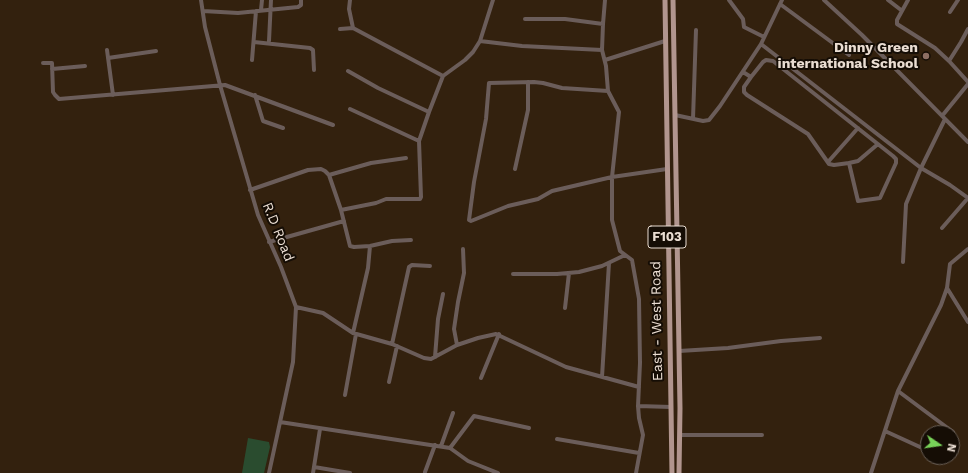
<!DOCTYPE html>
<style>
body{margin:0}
#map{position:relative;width:968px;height:473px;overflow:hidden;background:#33210e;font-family:"Work Sans",sans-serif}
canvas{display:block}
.north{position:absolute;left:920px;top:425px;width:40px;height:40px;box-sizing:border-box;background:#150d05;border:1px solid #6a6057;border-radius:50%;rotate:103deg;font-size:11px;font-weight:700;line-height:16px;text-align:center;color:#eaddd2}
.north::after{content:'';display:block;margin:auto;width:14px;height:18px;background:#78d259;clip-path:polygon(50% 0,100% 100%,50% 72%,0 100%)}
</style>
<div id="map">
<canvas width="968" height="473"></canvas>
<div class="north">N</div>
</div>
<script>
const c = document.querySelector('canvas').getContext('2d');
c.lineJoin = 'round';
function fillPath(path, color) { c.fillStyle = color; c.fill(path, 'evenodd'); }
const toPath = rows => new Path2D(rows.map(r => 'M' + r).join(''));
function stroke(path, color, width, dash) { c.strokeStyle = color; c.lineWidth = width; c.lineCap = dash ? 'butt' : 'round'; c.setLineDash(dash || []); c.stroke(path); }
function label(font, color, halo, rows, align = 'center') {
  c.font = font + ' "Work Sans",sans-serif'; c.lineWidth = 4; c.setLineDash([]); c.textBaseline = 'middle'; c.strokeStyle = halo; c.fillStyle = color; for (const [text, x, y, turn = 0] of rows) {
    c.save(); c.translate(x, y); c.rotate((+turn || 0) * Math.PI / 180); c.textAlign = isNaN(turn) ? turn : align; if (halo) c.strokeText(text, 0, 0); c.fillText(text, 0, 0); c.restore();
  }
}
const green = toPath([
 [248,438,269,442,270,447,264,473,242,473]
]);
const minor = toPath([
 [201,0,205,27,220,85,258,215,281,267,296,307,293,362,269,473],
 [350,0,349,9,353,28],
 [605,0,603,24,602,50,606,66,608,91,619,112,612,177,612,220,620,251,632,260,639,299,640,363,638,406,639,418,643,435,636,473],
 [729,0,743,19,744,27,764,37],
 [824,0,862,35,968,142],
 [888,0,901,10],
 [908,0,897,20,897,24,935,48,949,61,968,82],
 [780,4,849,55],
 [261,10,262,0],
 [203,11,238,13,298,7,301,5,301,0],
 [950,12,958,0],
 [525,19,565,19,603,24],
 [340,29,353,28,443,76],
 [269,41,271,0],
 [480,41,522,46,602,50],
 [254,42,310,48,313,50,314,70],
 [761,44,921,168,950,185,968,198],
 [107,50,113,95],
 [108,58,156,51],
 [252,60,256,11],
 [605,60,665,41],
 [949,61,961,42,968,29],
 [43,63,52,63,53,92,55,95,59,99,225,85,333,125],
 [52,69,85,66],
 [348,71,378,88,429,112],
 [743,72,751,77,744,87,744,92,747,95,808,134,829,164,834,165,849,163,858,201,880,198,896,163,896,159,893,156,773,61,766,60,763,62,751,77],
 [608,91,562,88,543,83,534,82,489,83,486,119,474,182,469,220,471,221,508,206,538,199,552,191,612,177,667,169],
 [255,95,263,121,283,128],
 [350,109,419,141],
 [675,115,703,121,709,120,720,106,761,44,782,0],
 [942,116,968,84],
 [693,119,696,30],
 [828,162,858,128],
 [849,163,858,161,878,144],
 [515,169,528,110,528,82],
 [329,175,371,163,406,158],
 [250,190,308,170,321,169,325,171,329,175,341,210,350,246,354,247,370,246,392,241,411,240],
 [341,210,376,203,386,199,420,199,421,197,419,141,429,112,443,76,465,60,473,52,480,41,493,0],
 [942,228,968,198],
 [269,242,344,221],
 [903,262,906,204,921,168,945,119],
 [513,274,557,274,579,272,602,266,625,255],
 [947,288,968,322],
 [296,307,323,313,353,333,392,344,424,358,431,359,457,345,478,338,496,334,566,367,639,387],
 [565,308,569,273],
 [353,333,368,268,370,246],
 [392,344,409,267,412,265,430,266],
 [457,345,454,329,458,302,464,273,463,249],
 [679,351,728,348,781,341,820,338],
 [435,357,438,319,443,294],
 [602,377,609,263],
 [481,378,499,334],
 [389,382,397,346],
 [898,391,953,432],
 [345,395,356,334],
 [638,406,671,407],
 [280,422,450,448,468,461,498,473],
 [885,431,920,447],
 [680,435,762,435],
 [557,439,639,453],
 [441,446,453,413],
 [450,448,474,416,529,428],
 [314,467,350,473],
 [425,472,435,445],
 [313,473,320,429],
 [871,473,898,391,941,305,947,288,950,264,968,249]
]);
const major = toPath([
 [665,0,672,473],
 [673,0,680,408,679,473]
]);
const markers = [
 [926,56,4,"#8d6e63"]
];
const shields = [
 [667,237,38]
];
const shieldNames = [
 ["F103",667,237]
];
const poiNames = [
 ["Dinny Green",918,48],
 ["international School",918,64]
];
const streetNames = [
 ["R.D Road",278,232,68],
 ["East - West Road",657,321,-91]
];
fillPath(green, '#2a4c2f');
stroke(minor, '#6b5d5a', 4);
stroke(major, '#b1958e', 5);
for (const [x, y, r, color] of markers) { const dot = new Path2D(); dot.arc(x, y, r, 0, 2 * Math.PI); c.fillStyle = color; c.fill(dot); stroke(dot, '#150d05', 1.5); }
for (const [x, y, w] of shields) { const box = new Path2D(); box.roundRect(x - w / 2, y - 11, w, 22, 3); c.fillStyle = '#150d05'; c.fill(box); stroke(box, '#eaddd2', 1); }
label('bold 13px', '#eaddd2', null, shieldNames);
label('bold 14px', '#eaddd2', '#150d05', poiNames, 'right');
label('14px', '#eaddd2', '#150d05', streetNames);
</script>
